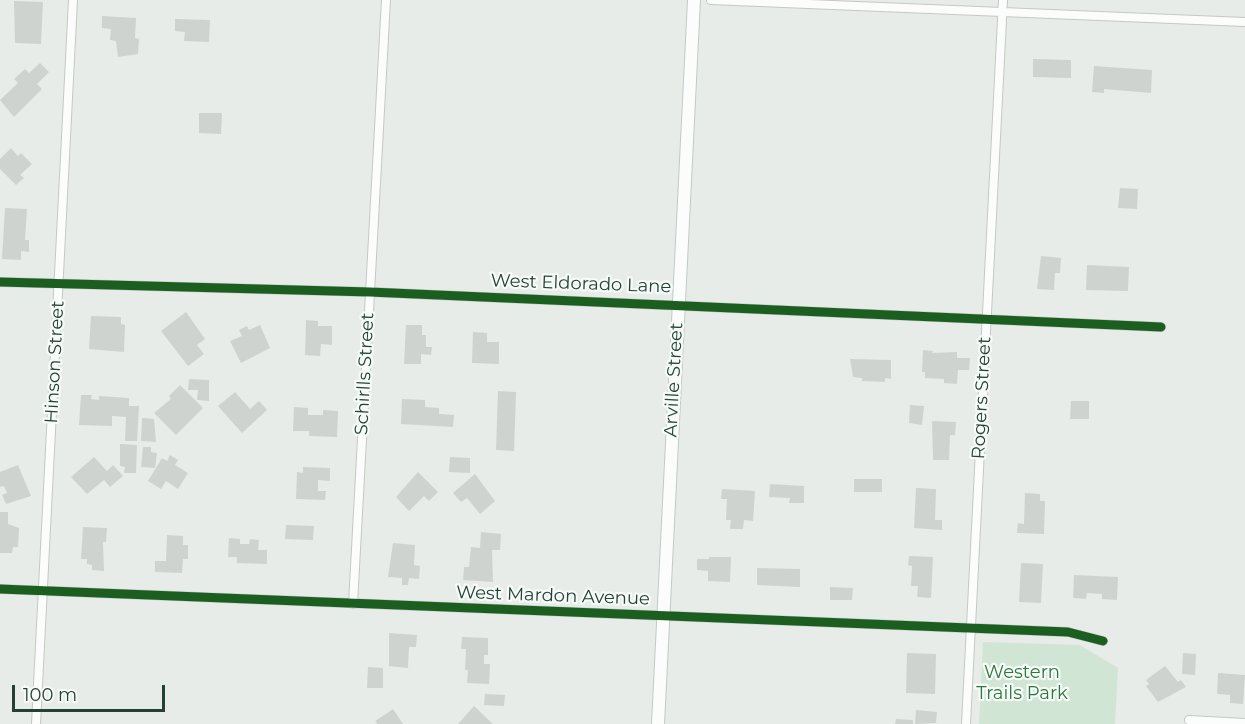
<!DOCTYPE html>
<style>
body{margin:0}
#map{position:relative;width:1245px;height:724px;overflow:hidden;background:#e7ece9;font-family:Montserrat,sans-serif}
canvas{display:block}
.scale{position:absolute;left:12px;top:685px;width:153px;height:27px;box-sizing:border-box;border:3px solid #244134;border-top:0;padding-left:8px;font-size:18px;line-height:21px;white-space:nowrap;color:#244134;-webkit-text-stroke:4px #f6faf8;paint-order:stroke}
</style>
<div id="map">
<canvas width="1245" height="724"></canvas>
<div class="scale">100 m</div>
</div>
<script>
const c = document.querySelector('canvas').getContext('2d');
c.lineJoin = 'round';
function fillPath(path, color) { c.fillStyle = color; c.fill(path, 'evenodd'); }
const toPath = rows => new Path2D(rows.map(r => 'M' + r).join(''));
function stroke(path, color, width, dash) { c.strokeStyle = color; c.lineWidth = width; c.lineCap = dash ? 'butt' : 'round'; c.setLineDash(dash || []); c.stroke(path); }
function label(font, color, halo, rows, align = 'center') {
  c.font = font + ' Montserrat,sans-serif'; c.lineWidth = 4.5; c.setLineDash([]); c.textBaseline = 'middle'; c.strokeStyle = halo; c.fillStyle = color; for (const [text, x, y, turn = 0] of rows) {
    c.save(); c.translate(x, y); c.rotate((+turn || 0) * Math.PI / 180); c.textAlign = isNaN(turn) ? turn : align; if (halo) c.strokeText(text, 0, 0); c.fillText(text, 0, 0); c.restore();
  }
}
const green = toPath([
 [983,642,1080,645,1118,668,1115,724,979,724]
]);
const building = toPath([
 [14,1,43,2,41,44,15,43],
 [102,16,136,18,135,38,139,39,138,54,118,57,116,41,110,40,111,29,102,28],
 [175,19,210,20,209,42,184,41,185,32,175,31],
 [1033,59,1071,60,1071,78,1033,77],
 [40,63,49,72,37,84,42,89,14,117,0,100,18,83,14,79,25,69,29,73],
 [1094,66,1152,70,1151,93,1104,89,1104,93,1092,92],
 [199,113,222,113,221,134,199,133],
 [11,148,18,156,21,153,32,164,20,175,24,178,16,185,0,169,0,159],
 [1120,188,1138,189,1137,209,1118,208],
 [5,208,27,209,25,240,29,240,29,252,21,251,21,260,2,259],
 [1041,256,1061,258,1060,273,1055,273,1054,290,1037,289],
 [1087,265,1129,267,1128,291,1086,290],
 [186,312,205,339,197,345,204,354,188,366,161,331],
 [91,316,121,317,121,324,125,325,124,352,89,349],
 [306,320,318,321,318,326,332,326,332,345,321,344,320,356,305,355],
 [260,325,270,348,241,363,230,341,242,336,239,330,247,326,249,330],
 [406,325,422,325,422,335,426,335,426,347,432,347,431,355,421,354,421,364,404,364],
 [473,332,487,333,487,342,499,342,499,364,472,363],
 [923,350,933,351,932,353,957,352,957,358,970,358,969,370,958,370,957,384,944,383,944,379,925,378,925,372,922,372],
 [850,359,891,360,891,379,885,378,885,382,862,381,862,378,853,377],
 [189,379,209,380,209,401,197,400,198,390,188,390],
 [180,385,203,408,176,435,154,413,171,399,169,396],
 [498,391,516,392,514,451,496,450],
 [235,392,250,409,259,401,267,410,242,433,218,406],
 [81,395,92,395,91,399,99,400,99,396,129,398,129,406,139,406,137,441,125,441,126,417,112,416,112,426,79,425],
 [402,399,425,400,425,407,439,408,439,414,454,415,453,427,401,424],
 [1071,401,1089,401,1089,419,1070,419],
 [910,405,924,406,922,425,909,423],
 [294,407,308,408,308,415,323,415,323,410,338,411,337,437,309,436,309,431,293,431],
 [142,418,154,419,156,442,141,441],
 [932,421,956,422,955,435,950,435,949,460,933,460],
 [120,444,137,445,136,473,124,473,125,467,120,466],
 [143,447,151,447,151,452,157,453,155,468,141,467],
 [170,455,178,460,175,465,188,473,178,489,166,481,161,489,148,481,162,458,167,461],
 [94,457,107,471,113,465,123,476,110,487,104,480,87,494,71,477],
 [450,457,470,458,470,473,449,472],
 [18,465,31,496,6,504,2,495,7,493,4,486,0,487,0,472],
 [303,467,330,468,330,481,318,480,318,491,326,491,325,500,296,499,297,472,303,473],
 [418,472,438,492,429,501,424,496,409,511,396,497],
 [475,474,495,501,480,514,467,498,461,502,453,493],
 [854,479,882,479,882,492,854,492],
 [770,484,804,486,804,503,789,503,790,498,769,497],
 [916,488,936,489,935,520,942,520,942,530,914,528],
 [722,489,755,491,753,521,744,520,743,529,730,529,731,520,726,520,727,499,721,499],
 [1025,493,1040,494,1040,501,1045,501,1044,534,1017,533,1018,523,1024,524],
 [0,512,8,512,8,524,19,528,18,547,13,547,12,553,0,553],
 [286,525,314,526,313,540,285,539],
 [83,527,107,528,106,542,103,542,104,571,92,570,92,565,87,564,87,559,81,559],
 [481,532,501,534,500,550,492,550,493,582,463,580,464,567,469,567,471,547,480,548],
 [167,535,183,536,183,545,188,545,188,559,183,559,182,573,155,572,155,561,166,561],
 [229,538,240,539,240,544,249,544,250,539,259,540,258,550,267,550,267,564,237,563,237,557,228,557],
 [393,543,415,545,414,565,420,566,419,579,409,578,408,585,402,585,402,578,388,577],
 [909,556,933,557,931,598,917,597,918,586,911,586,912,566,908,565],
 [709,557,731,557,730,582,708,581,708,571,697,570,697,559,709,559],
 [1021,563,1043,564,1041,603,1019,602],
 [757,568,800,569,800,587,757,585],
 [1074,575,1118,577,1117,600,1102,599,1102,594,1087,593,1086,599,1073,598],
 [830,587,853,588,852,600,830,600],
 [389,633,417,635,416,647,409,647,408,668,389,666],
 [462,637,488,638,488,655,484,655,484,664,490,664,489,684,467,683,468,670,465,670,466,649,461,649],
 [907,653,936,654,935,694,906,693],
 [1183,653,1196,654,1195,675,1182,674],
 [1165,666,1178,682,1181,680,1186,687,1158,702,1146,686,1149,684,1146,680],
 [368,667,383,668,383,688,367,688],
 [1218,673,1245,675,1243,704,1230,703,1230,695,1217,694],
 [485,694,505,695,504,706,484,705],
 [474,706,493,724,458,724],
 [393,709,403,724,377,724,375,721],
 [916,710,937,712,936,723,915,724],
 [896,719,913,720,913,724,895,724]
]);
const street = toPath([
 [711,0,1245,22],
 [0,282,370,292,1161,327],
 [0,589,1068,632,1103,641],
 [353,604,386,0],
 [1189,720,1245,723],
 [36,724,73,0],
 [966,724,1003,0]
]);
const secondary = toPath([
 [658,724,694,0]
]);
const cycleway = toPath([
 [0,282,370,292,1161,327],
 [0,589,1068,632,1103,641]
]);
const streetNames = [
 ["West Eldorado Lane",581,284,2],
 ["Hinson Street",55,362,-87],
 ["Schirlls Street",365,374,-87],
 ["Arville Street",674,380,-87],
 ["Rogers Street",982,398,-87],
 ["West Mardon Avenue",553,596,2]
];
const parkNames = [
 ["Western",1022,673],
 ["Trails Park",1022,694]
];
fillPath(green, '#d0e5d4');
fillPath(building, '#ced3d0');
stroke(street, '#c4c9c6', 10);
stroke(secondary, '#c2cac6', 14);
stroke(street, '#fbfcfc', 8);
stroke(secondary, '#fbfcfc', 12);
stroke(cycleway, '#1b5e20', 9);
label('18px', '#244134', '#f6faf8', streetNames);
label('18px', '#2d783e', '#f6faf8', parkNames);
</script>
